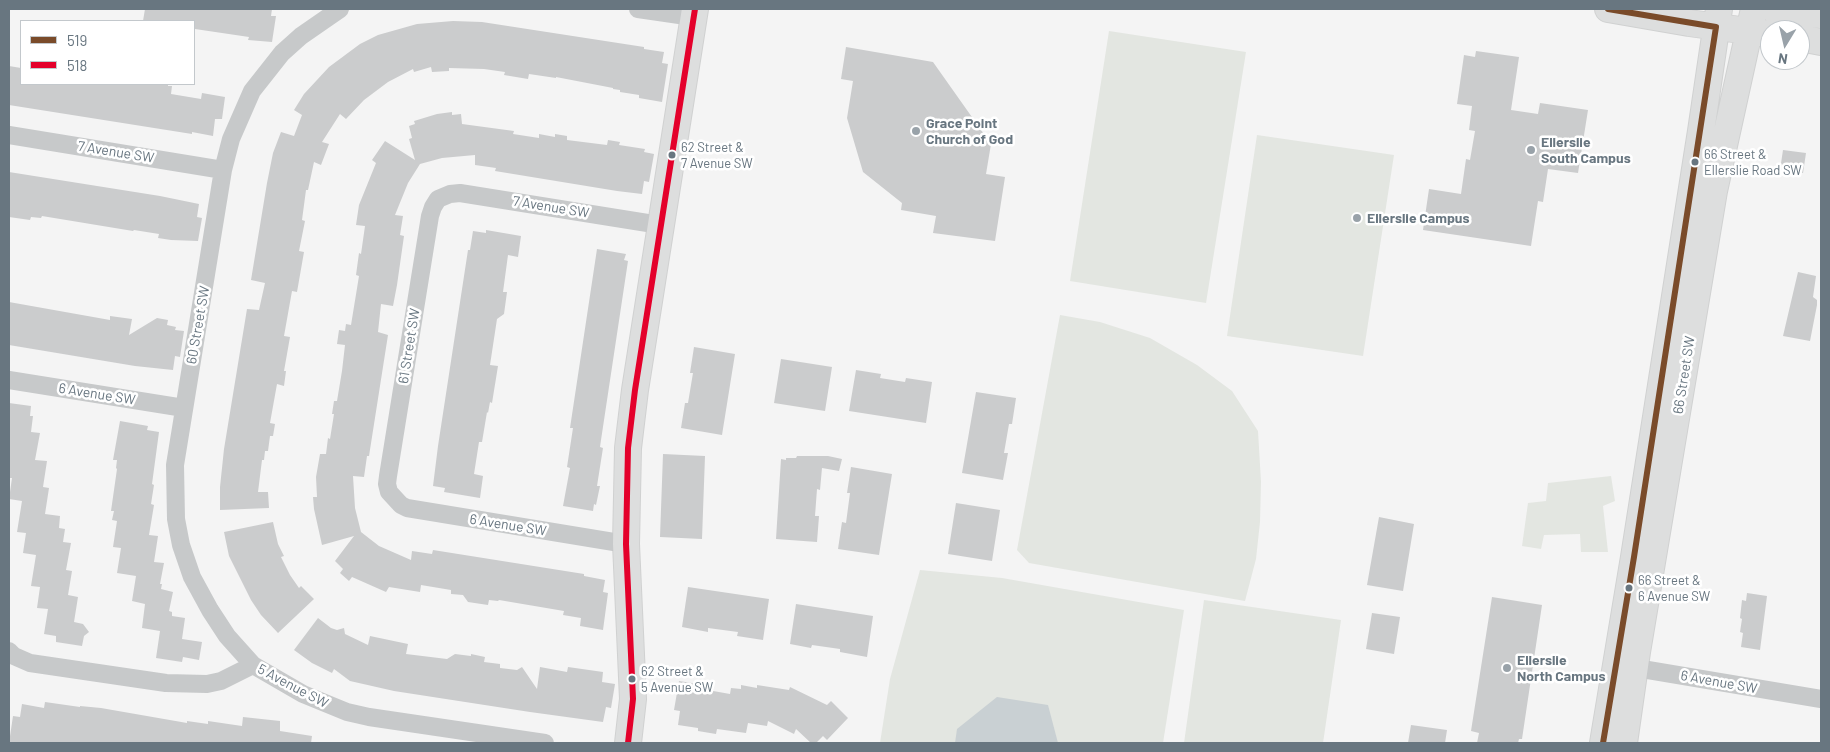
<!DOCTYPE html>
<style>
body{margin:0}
#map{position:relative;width:1830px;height:752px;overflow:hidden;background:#f4f4f4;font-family:Barlow,sans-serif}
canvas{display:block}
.frame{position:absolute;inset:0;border:10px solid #687680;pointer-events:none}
.legend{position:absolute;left:20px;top:20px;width:175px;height:65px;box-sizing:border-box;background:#fff;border:1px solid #c3c8cc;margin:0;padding:6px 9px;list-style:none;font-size:15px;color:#687680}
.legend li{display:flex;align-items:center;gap:10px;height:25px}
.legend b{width:25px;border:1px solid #c3c8cc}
.north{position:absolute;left:1760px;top:20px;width:50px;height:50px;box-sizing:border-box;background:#fff;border:1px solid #c3c8cc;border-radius:50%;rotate:189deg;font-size:14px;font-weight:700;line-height:20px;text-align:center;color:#687680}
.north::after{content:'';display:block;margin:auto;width:18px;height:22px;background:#99a2a9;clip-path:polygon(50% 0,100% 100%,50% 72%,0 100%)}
</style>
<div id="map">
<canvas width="1830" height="752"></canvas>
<div class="frame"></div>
<ul class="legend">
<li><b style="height:6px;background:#7a4b2a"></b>519</li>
<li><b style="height:6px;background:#e4002b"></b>518</li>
</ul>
<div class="north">N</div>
</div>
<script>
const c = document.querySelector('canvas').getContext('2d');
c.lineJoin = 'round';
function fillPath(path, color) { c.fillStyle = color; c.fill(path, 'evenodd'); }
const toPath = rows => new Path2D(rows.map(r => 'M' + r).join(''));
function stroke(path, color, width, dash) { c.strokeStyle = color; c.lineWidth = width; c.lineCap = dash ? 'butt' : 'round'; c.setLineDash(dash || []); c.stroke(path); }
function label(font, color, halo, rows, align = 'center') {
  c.font = font + ' Barlow,sans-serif'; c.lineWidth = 5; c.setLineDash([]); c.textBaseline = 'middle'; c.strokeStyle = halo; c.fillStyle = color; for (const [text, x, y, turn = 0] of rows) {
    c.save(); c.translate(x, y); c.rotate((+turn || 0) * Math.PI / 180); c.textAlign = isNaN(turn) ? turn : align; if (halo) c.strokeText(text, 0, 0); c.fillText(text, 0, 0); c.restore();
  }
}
const green = toPath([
 [1109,31,1246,52,1206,303,1070,281],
 [1257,135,1394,155,1363,356,1227,336],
 [1060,315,1100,322,1150,338,1197,365,1232,391,1258,431,1261,482,1260,522,1256,559,1245,601,1029,563,1017,550],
 [1611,476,1615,501,1603,506,1608,552,1581,552,1580,534,1544,535,1541,549,1522,546,1528,503,1546,501,1548,483],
 [920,570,1002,578,1184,610,1163,743,880,743,890,679],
 [1204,600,1341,620,1323,743,1184,743]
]);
const water = toPath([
 [997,697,1048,705,1058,743,955,743,957,729]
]);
const building = toPath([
 [145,9,272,9,271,16,276,16,272,42,248,40,249,37,195,29,195,21,143,21],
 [453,21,482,22,644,47,644,49,664,52,662,63,668,64,662,102,639,98,639,95,620,92,620,90,613,89,613,88,556,77,556,78,529,74,528,79,504,75,505,72,484,69,449,68,449,71,432,72,431,67,414,72,413,69,388,82,364,100,346,119,340,114,322,142,329,144,321,165,314,162,308,190,306,190,302,220,305,221,299,251,304,252,297,292,292,291,284,336,290,337,284,371,286,371,284,386,277,384,270,423,275,424,273,436,270,436,268,451,265,451,264,460,262,460,258,492,268,492,269,508,220,510,220,487,224,449,247,309,259,310,265,283,251,280,267,183,273,153,281,132,294,136,302,115,294,110,304,94,329,67,360,44,378,35,417,24],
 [846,47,933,62,991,144,986,174,1005,177,995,241,933,233,936,216,901,210,902,203,863,172,847,118,853,81,841,79],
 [1476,51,1519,57,1511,110,1538,114,1540,103,1588,110,1578,173,1548,169,1543,202,1538,201,1531,246,1423,230,1429,189,1461,194,1466,159,1470,160,1475,131,1469,130,1472,106,1457,104,1464,55,1475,57],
 [9,66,21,68,21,84,168,84,168,86,172,86,171,94,201,99,202,93,225,97,222,119,215,119,213,136,192,132,192,134,9,105],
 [452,112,452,115,461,114,462,124,514,131,513,134,539,138,539,134,555,137,555,134,567,136,567,140,607,145,608,140,620,142,619,145,645,149,644,152,654,154,649,182,644,181,642,194,617,191,495,171,496,168,475,165,475,155,442,158,420,164,408,183,395,215,403,216,400,235,404,236,397,285,393,306,381,304,378,332,388,335,369,456,367,456,364,477,353,476,355,508,361,532,379,546,411,560,412,551,432,554,433,550,584,574,584,576,605,580,603,592,608,593,603,630,580,626,581,618,563,615,564,611,499,600,498,601,489,600,488,605,468,602,463,595,451,594,451,590,421,585,420,592,389,587,386,592,352,577,349,581,340,573,343,569,335,561,354,536,322,545,314,509,313,497,317,497,316,477,320,454,326,454,328,438,330,439,334,414,332,414,334,401,337,401,342,371,345,345,337,344,339,330,345,331,346,324,351,325,359,276,356,275,359,253,361,254,365,226,356,225,359,205,376,163,372,160,385,141,415,160,409,139,412,138,409,126,415,124,414,121,437,114],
 [1783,150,1806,153,1803,173,1780,170],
 [9,172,160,196,199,204,197,217,202,218,198,241,171,240,158,238,159,234,134,230,133,231,42,216,41,218,31,217,30,220,9,217],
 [486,230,521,236,518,257,508,255,503,292,507,292,504,314,497,319,490,365,498,366,492,403,490,402,488,413,487,412,482,442,479,442,474,474,483,476,480,498,444,492,445,488,433,486,438,446,468,250,470,250,473,231,486,233],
 [597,249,626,254,624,260,628,261,601,440,600,447,603,448,597,486,600,486,596,505,594,504,593,511,563,506,570,468,567,467,573,428,570,428],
 [1798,272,1816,276,1813,297,1817,300,1817,305,1810,341,1783,336],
 [9,302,110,320,110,316,132,319,129,335,157,318,168,320,167,325,176,327,175,330,184,331,180,357,175,356,173,370,135,366,9,345],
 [694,347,735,354,722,435,681,428,685,403,688,403,693,373,690,373],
 [781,359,832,367,825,411,774,403],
 [856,370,881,374,880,378,905,382,906,378,932,382,926,423,849,411],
 [976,392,1016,398,1012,424,1009,424,1004,453,1008,453,1003,480,962,473],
 [9,403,31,406,30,416,33,416,31,432,40,433,35,460,47,461,43,487,49,488,45,514,60,516,59,528,65,529,63,542,71,543,66,570,72,571,68,595,78,597,74,622,83,624,89,632,84,636,82,646,56,642,56,636,44,634,48,609,37,608,40,587,31,586,36,555,23,553,26,533,17,532,22,501,9,499,12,478,9,478],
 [120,421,148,426,147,430,159,432,152,484,154,485,151,504,154,505,149,535,158,536,154,562,164,563,160,584,162,584,161,589,173,592,169,611,172,612,172,616,185,618,182,639,202,642,199,660,183,657,182,662,156,658,160,631,142,628,145,604,132,601,136,576,117,573,121,548,113,547,117,521,112,520,114,511,111,511,117,469,116,468,117,460,113,460],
 [663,454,705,456,702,539,660,537],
 [797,456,828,456,842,459,839,471,822,468,820,490,817,489,815,516,819,516,817,542,776,539,781,459,786,460,786,458,796,458],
 [851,467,892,474,879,555,838,549,842,522,846,523,850,493,847,493],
 [956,503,1000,510,992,561,948,554],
 [1379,517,1414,524,1403,591,1367,585],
 [273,522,278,544,284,556,281,557,290,575,299,588,301,586,314,599,278,633,261,615,251,600,229,556,224,532],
 [688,587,769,599,763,640,737,636,738,632,708,628,708,632,682,627],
 [1747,593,1767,596,1760,650,1741,647,1743,633,1740,632,1742,619,1740,618,1742,600,1746,601],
 [1492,597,1542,605,1522,739,1519,739,1518,743,1477,743,1479,733,1471,731],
 [796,604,873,616,867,657,840,652,840,649,812,645,811,648,790,644],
 [1372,613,1400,617,1394,654,1366,649],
 [318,618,331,628,337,630,344,628,345,634,368,645,370,636,408,644,406,654,447,659,455,654,471,656,471,654,485,657,484,662,500,664,500,668,517,670,522,667,537,689,540,667,567,672,568,667,603,672,602,682,615,684,611,708,606,707,603,722,530,712,394,691,350,681,334,669,332,673,312,663,294,650],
 [679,681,698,684,698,688,702,689,730,694,731,688,741,689,741,685,757,688,757,685,789,690,790,687,827,705,831,701,848,718,827,740,823,736,816,743,811,743,796,729,794,734,768,721,767,726,748,723,746,733,717,729,716,734,698,731,698,728,678,725,680,711,674,710],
 [45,702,80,707,80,706,101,708,187,723,187,721,208,724,208,721,242,726,243,717,280,721,280,731,312,736,311,743,9,743,13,716,20,717,22,704,44,708],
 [1411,725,1447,730,1445,743,1408,743]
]);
const street = toPath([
 [638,9,693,17],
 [9,135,223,170],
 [9,380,184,408],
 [626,544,407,508,401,505,389,492,387,484,388,476,430,216,433,207,438,199,450,194,460,193,660,225],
 [9,651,14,656,30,663,166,683,207,684,221,681,253,665,303,694,347,712,369,717,545,743],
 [253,665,227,636,210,610,192,577,181,545,176,519,175,465,223,170,231,139,252,91,282,53,301,36,340,9],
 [1624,666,1821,699]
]);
const secondary = toPath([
 [1608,9,1689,23,1770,34],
 [1773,9,1821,15],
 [1800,38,1821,42],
 [628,743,633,699,626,544,628,448,635,390,695,9],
 [1603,743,1634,557,1701,131,1719,9],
 [1624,743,1637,652,1714,191,1754,9]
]);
const bus1 = toPath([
 [1603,743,1634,557,1716,27,1608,9]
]);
const bus2 = toPath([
 [628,743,633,699,626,544,628,448,635,390,695,9]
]);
const markers = [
 [916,131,5,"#99a2a9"],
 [1531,150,5,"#99a2a9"],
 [672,155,4.5,"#687680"],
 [1695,162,4.5,"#687680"],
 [1357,218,5,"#99a2a9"],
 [1629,588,4.5,"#687680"],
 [1507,668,5,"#99a2a9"],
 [632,679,4.5,"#687680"]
];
const busNames = [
 ["62 Street &",681,148],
 ["7 Avenue SW",681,164],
 ["66 Street &",1704,155],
 ["Ellerslie Road SW",1704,171],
 ["66 Street &",1638,581],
 ["6 Avenue SW",1638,597],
 ["62 Street &",641,672],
 ["5 Avenue SW",641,688]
];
const poiNames = [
 ["Grace Point",926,123],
 ["Church of God",926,139],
 ["Ellerslie",1541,142],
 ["South Campus",1541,158],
 ["Ellerslie Campus",1367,218],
 ["Ellerslie",1517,660],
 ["North Campus",1517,676]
];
const streetNames = [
 ["7 Avenue SW",116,152,9],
 ["7 Avenue SW",551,207,9],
 ["60 Street SW",198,325,-80],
 ["61 Street SW",409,346,-81],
 ["66 Street SW",1684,375,-81],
 ["6 Avenue SW",97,394,9],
 ["6 Avenue SW",508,525,9],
 ["6 Avenue SW",1719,682,10],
 ["5 Avenue SW",293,686,28]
];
fillPath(green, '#e3e6e1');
fillPath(water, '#c9d0d3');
fillPath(building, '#cbcccd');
stroke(secondary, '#d0d1d1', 28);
stroke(street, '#c7c9ca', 18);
stroke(secondary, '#dddede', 26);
stroke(bus1, '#7a4b2a', 6);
stroke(bus2, '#e4002b', 6);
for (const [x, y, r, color] of markers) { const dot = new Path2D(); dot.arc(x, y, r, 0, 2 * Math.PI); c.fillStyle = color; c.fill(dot); stroke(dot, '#fff', 2); }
label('13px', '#687680', '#fff', busNames, 'left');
label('bold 14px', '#687680', '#fff', poiNames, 'left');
label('14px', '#687680', '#fff', streetNames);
</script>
